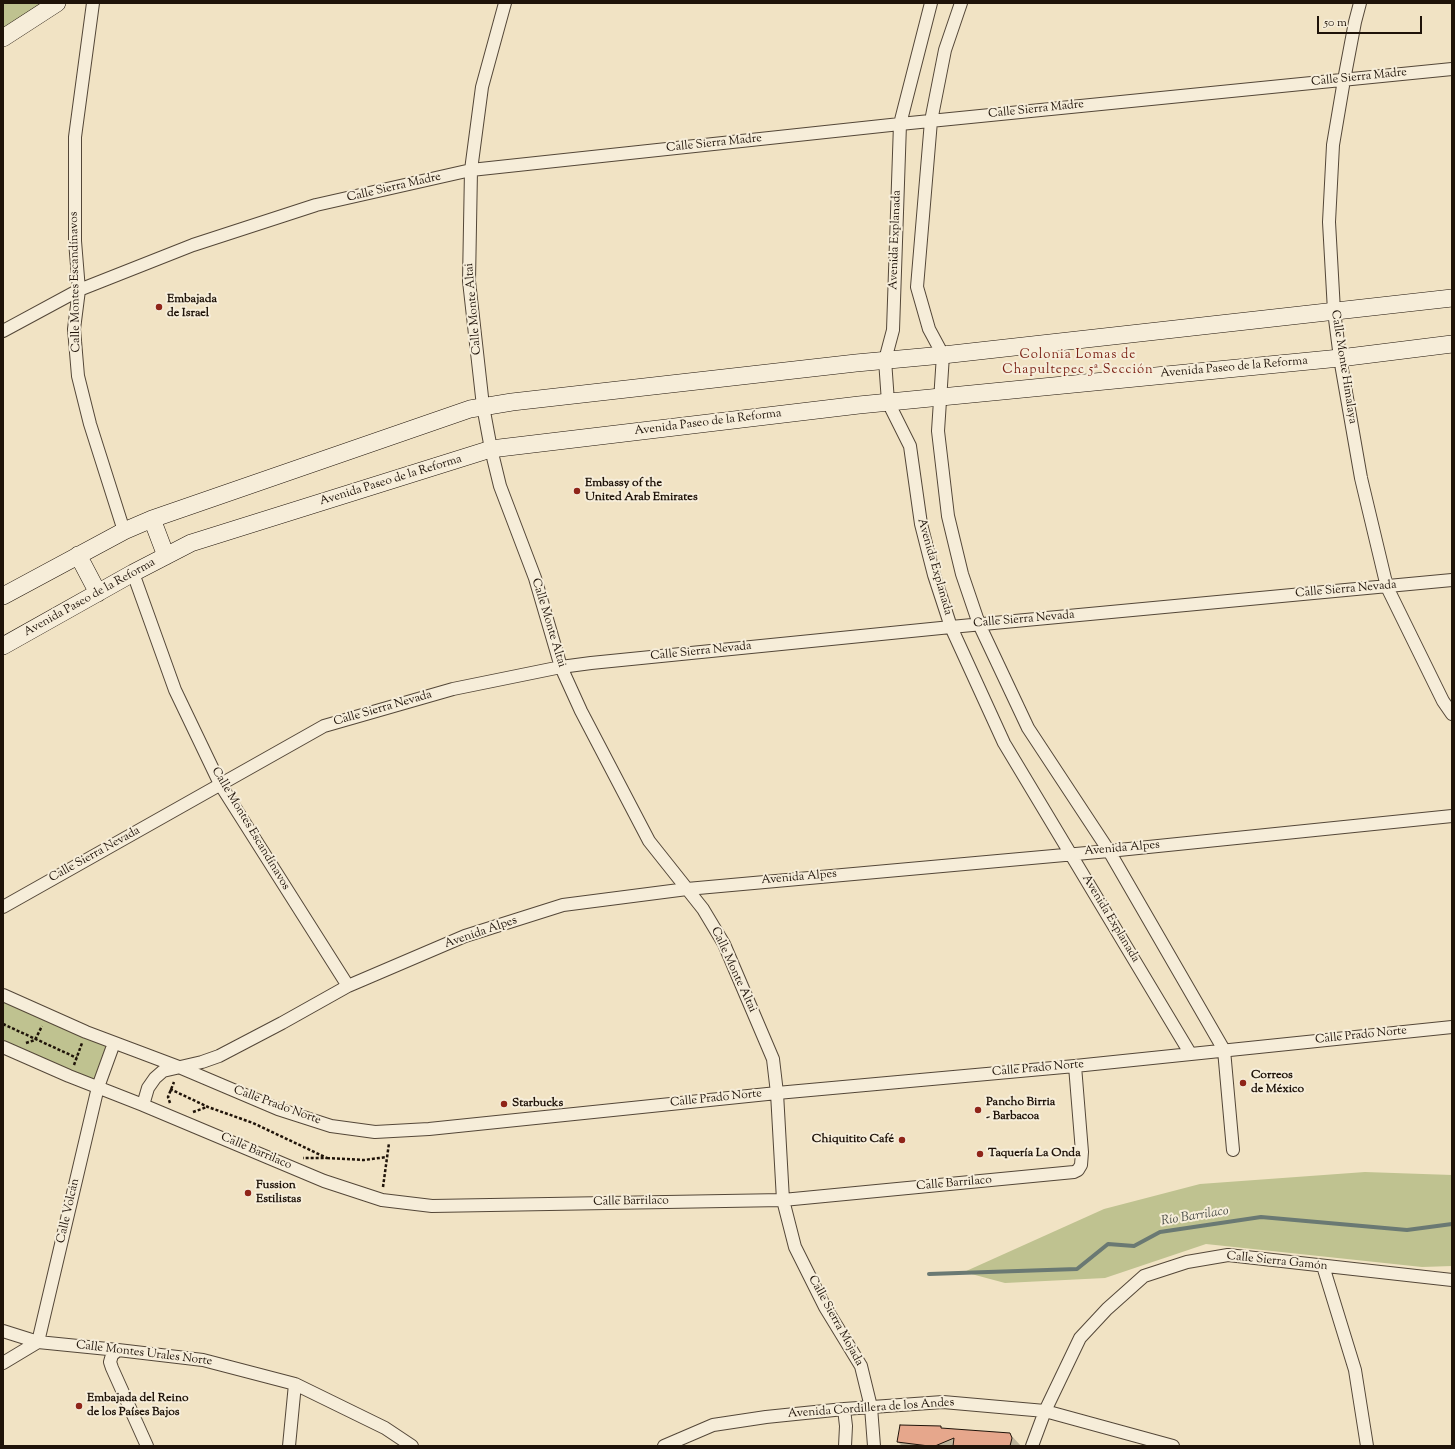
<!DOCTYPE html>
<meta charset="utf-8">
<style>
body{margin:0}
#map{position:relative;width:1455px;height:1449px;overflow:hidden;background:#f1e3c4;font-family:"Sorts Mill Goudy",serif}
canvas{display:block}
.frame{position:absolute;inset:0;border:4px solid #1f1309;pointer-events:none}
.scale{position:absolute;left:1317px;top:16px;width:105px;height:18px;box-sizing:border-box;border:2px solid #1f1309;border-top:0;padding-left:5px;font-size:12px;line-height:14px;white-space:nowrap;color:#1f1309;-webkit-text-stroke:3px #f6edd9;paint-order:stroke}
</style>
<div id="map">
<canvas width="1455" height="1449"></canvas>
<div class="frame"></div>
<div class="scale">50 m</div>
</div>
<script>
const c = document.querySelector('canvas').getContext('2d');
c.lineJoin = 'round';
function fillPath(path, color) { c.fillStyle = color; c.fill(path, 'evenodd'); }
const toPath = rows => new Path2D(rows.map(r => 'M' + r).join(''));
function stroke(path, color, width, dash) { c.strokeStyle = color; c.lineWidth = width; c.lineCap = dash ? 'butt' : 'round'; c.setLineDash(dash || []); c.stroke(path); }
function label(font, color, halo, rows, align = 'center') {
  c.font = font + ' "Sorts Mill Goudy",serif'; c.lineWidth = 4; c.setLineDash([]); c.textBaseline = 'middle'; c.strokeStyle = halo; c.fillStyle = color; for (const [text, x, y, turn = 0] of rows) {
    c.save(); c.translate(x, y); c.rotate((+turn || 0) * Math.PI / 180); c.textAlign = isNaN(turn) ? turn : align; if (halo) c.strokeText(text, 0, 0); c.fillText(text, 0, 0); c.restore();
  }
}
const green = toPath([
 [3,3,49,3,3,34],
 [3,995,114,1043,98,1087,3,1047],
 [1365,1172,1452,1175,1452,1266,1422,1267,1206,1244,1105,1278,1005,1283,964,1272,1104,1209,1200,1184]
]);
const shadow = toPath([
 [940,1427,942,1429,1010,1434,1021,1446,902,1446,898,1442]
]);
const stream = toPath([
 [929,1274,1077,1269,1108,1244,1134,1246,1160,1232,1261,1217,1407,1230,1452,1224]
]);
const building = toPath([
 [900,1425,941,1426,941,1428,1010,1433,1012,1438,1010,1446,953,1446,954,1438,935,1446,929,1446,897,1442,900,1425]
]);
const path = toPath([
 [3,1024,77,1058],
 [26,1043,35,1040,42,1026],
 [74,1065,82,1043],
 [170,1089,208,1107,253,1123,327,1158,303,1158],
 [170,1103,168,1097,174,1082],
 [193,1112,207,1107],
 [327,1158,364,1160,387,1157],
 [383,1187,389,1143]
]);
const street = toPath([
 [93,3,75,137,75,241,79,290,74,329,78,376,90,424,124,531],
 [505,3,482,87,471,170,469,281,483,406,491,449,500,486,535,578,561,667,581,711,649,841,703,909,724,944,773,1059,777,1093,783,1200,795,1247,825,1307,861,1366,871,1407,874,1446],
 [931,3,900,124,893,330,885,360,888,402,910,446,921,524,934,575,951,627,1004,743,1190,1053],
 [961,3,945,50,931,121,917,287,929,329,943,355,938,431,948,516,962,574,979,624,1028,728,1109,851,1224,1050,1233,1150],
 [1360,3,1355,22,1344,80,1333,145,1329,222,1334,311,1340,358,1361,478,1387,587,1443,701,1452,714],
 [3,331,79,290,193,245,316,205,471,170,900,124,1452,69],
 [133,573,175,690,220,784,348,986],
 [3,907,324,726,453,689,561,667,591,663,951,627,1452,580],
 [3,995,86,1032,179,1067,278,1109,331,1126,375,1132,429,1129,777,1093,1075,1066,1452,1027],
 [3,1047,69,1076,143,1105,324,1181,382,1200,432,1206,783,1200,1074,1172,1078,1170,1081,1165,1082,1152,1075,1066],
 [143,1105,148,1088,155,1078,163,1071,202,1062,219,1056,282,1023,348,986,465,936,563,905,687,889,1109,851,1452,816],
 [1323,1266,1355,1370,1367,1446],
 [3,1331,38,1342,118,1350,203,1360,295,1384,385,1428,412,1446],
 [118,1350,112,1355,110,1362,112,1368,147,1446],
 [3,1363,38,1342,98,1087,114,1043],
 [844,1409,846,1426,845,1446],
 [289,1446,295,1384],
 [664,1446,713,1425,766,1417,844,1409,943,1402,1045,1411,1173,1446],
 [1032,1446,1045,1411,1080,1338,1107,1309,1144,1276,1187,1262,1228,1255,1452,1280]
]);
const secondary = toPath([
 [3,38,57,3],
 [152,519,166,556],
 [78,555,98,593],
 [3,596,124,531,152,519,470,409,512,402,856,363,943,355,1452,298],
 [3,646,133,573,191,543,491,449,859,405,1340,358,1452,344]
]);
const markers = [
 [159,307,4,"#8f2418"],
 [577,491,4,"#8f2418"],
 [1243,1083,4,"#8f2418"],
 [504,1104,4,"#8f2418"],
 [978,1110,4,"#8f2418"],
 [902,1140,4,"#8f2418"],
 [980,1154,4,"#8f2418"],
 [248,1193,4,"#8f2418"],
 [79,1406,4,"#8f2418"]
];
const streetNames = [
 ["Calle Sierra Madre",1359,78,-6],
 ["Calle Sierra Madre",1036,110,-6],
 ["Calle Sierra Madre",714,144,-6],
 ["Calle Sierra Madre",394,188,-13],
 ["Avenida Explanada",896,240,-88],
 ["Calle Montes Escandínavos",76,282,-91],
 ["Calle Monte Altai",474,309,-95],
 ["Calle Monte Himalaya",1343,367,81],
 ["Avenida Paseo de la Reforma",1234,368,-5],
 ["Avenida Paseo de la Reforma",708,423,-7],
 ["Avenida Paseo de la Reforma",391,481,-17],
 ["Avenida Explanada",934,567,74],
 ["Calle Sierra Nevada",1346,590,-5],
 ["Avenida Paseo de la Reforma",90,598,-29],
 ["Calle Sierra Nevada",1024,620,-5],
 ["Calle Monte Altai",548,623,73],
 ["Calle Sierra Nevada",701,652,-6],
 ["Calle Sierra Nevada",383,709,-16],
 ["Calle Montes Escandínavos",250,829,59],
 ["Avenida Alpes",1122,849,-5],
 ["Calle Sierra Nevada",95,855,-29],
 ["Avenida Alpes",799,878,-5],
 ["Avenida Explanada",1110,919,59],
 ["Avenida Alpes",481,933,-19],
 ["Calle Monte Altai",733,970,65],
 ["Calle Prado Norte",1361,1036,-6],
 ["Calle Prado Norte",1038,1069,-5],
 ["Calle Prado Norte",716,1099,-6],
 ["Calle Prado Norte",277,1106,20],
 ["Calle Barrilaco",256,1152,23],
 ["Calle Barrilaco",954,1184,-5],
 ["Calle Barrilaco",631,1202,-1],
 ["Calle Volcán",69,1211,-77],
 ["Calle Sierra Gamón",1277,1262,6],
 ["Calle Sierra Mojada",835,1321,61],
 ["Calle Montes Urales Norte",144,1354,7],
 ["Avenida Cordillera de los Andes",871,1409,-4]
];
const poiNames = [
 ["Embajada",167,300],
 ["de Israel",167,314],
 ["Embassy of the",585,484],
 ["United Arab Emirates",585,498],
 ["Correos",1251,1076],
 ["de México",1251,1090],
 ["Pancho Birria",986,1103],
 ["- Barbacoa",986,1117],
 ["Starbucks",512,1104],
 ["Chiquitito Café",894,1140,"right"],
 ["Taquería La Onda",988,1154],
 ["Fussion",256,1186],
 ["Estilistas",256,1200],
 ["Embajada del Reino",87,1399],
 ["de los Países Bajos",87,1413]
];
const neighbourhoodNames = [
 ["Colonia Lomas de",1078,356],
 ["Chapultepec 5ª Sección",1078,371]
];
const waterNames = [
 ["Río Barrilaco",1195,1217,-9]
];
fillPath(green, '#bfc290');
fillPath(shadow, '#0003');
stroke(stream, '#6a7973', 4);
fillPath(building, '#e6a78c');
stroke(building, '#1f1309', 1);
stroke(street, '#544738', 14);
stroke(secondary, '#1f1309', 18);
stroke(path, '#1f1309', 2.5, [3, 2]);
stroke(street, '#f6edd9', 12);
stroke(secondary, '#f6edd9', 17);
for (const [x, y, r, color] of markers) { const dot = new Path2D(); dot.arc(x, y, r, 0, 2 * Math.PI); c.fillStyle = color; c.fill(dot); stroke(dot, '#f6edd9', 1.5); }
label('12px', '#1f1309', '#f6edd9', streetNames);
label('bold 12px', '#1f1309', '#f6edd9', poiNames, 'left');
c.letterSpacing = '1px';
label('13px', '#7a1f14', '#f6edd9', neighbourhoodNames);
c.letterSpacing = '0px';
label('italic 13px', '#4b4e47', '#f6edd9', waterNames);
</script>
